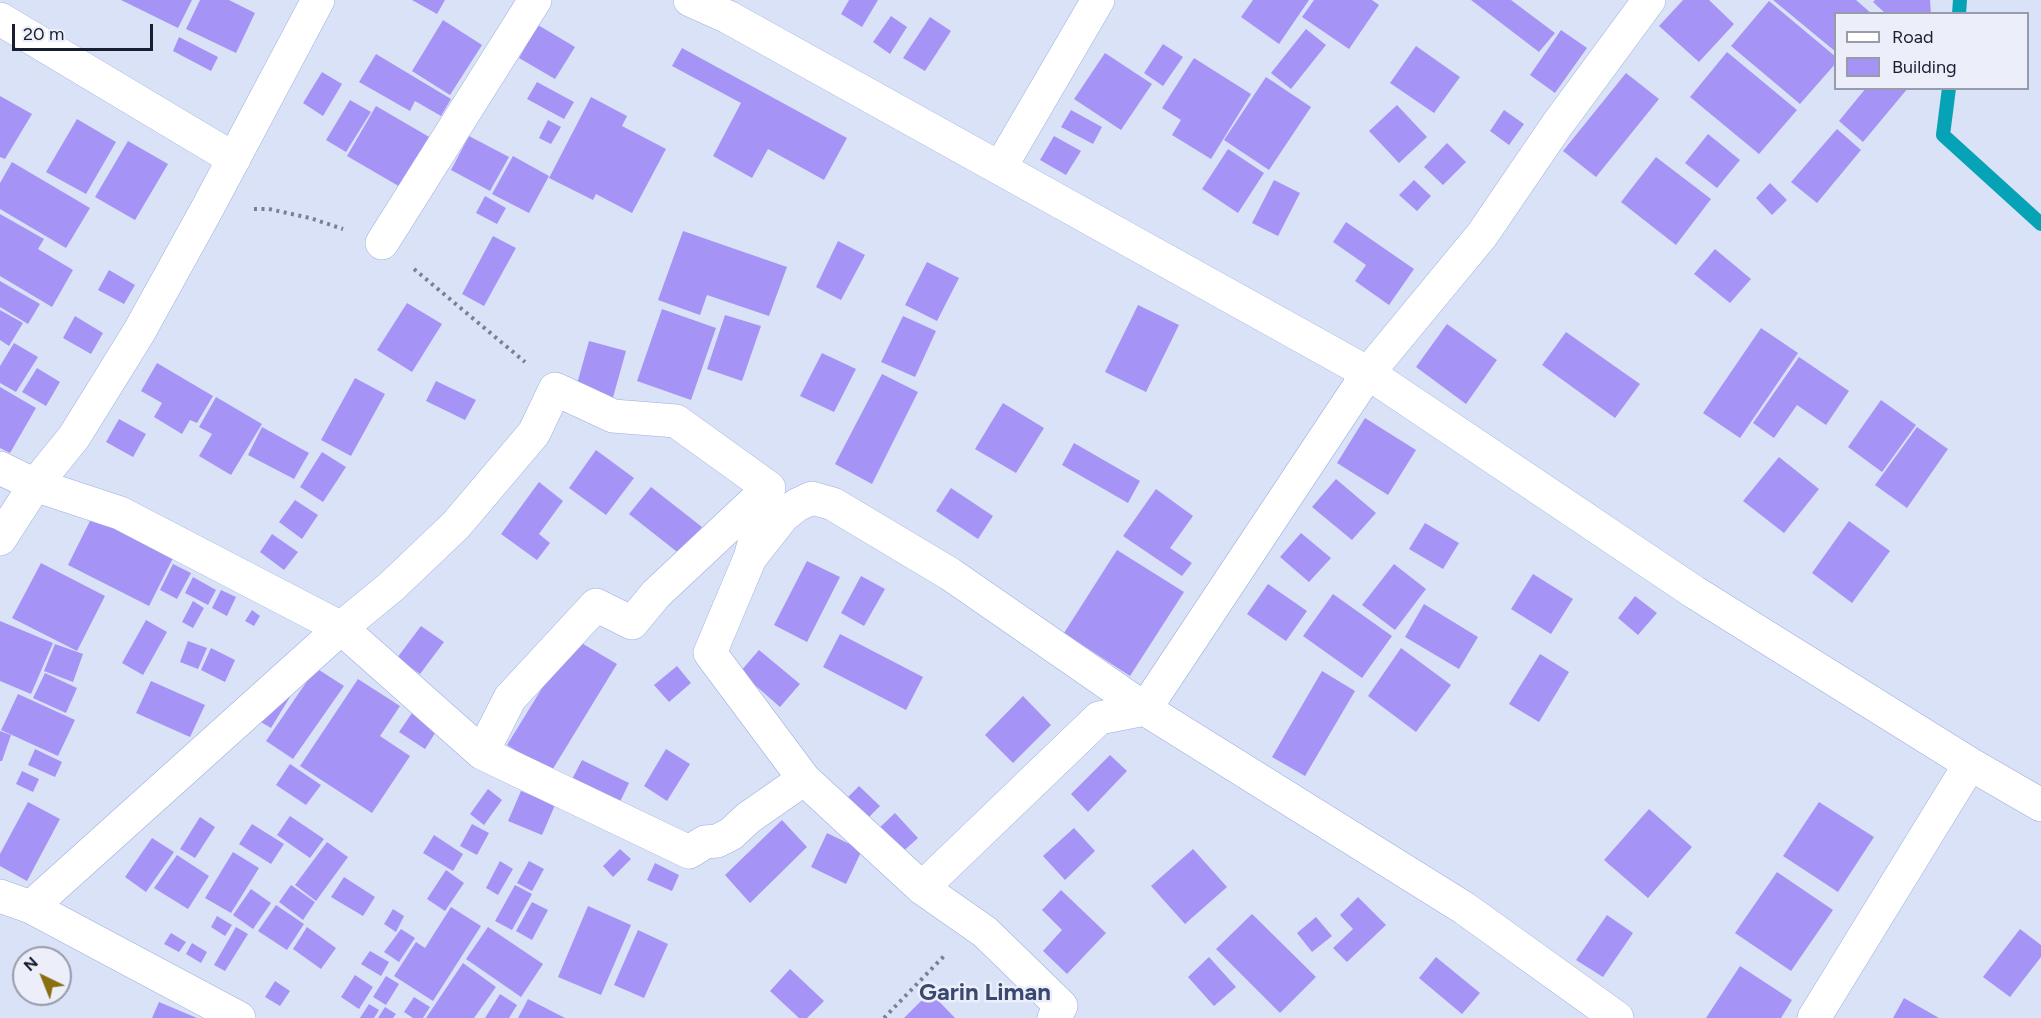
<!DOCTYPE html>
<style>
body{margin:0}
#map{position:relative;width:2041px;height:1018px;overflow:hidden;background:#dae2f7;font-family:Figtree,sans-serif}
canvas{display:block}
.legend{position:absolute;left:1834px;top:12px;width:195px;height:78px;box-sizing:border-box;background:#eceffa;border:2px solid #979baa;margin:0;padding:8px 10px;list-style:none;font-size:18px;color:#181e31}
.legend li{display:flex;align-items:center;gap:12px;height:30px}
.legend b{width:30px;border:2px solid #979baa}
.north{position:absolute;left:12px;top:946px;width:60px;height:60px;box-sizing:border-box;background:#eceffa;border:2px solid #979baa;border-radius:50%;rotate:317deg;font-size:16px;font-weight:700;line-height:24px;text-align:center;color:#181e31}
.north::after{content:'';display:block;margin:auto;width:21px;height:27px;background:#8a6e0f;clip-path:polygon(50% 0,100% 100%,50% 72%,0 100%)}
.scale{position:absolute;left:12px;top:24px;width:141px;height:27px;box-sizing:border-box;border:3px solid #181e31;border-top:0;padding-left:8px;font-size:18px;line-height:21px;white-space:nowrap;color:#181e31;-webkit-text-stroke:4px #eceffa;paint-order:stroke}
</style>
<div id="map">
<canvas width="2041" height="1018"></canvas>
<ul class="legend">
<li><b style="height:8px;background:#fff"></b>Road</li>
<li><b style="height:16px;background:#a594f6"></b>Building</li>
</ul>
<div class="north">N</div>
<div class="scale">20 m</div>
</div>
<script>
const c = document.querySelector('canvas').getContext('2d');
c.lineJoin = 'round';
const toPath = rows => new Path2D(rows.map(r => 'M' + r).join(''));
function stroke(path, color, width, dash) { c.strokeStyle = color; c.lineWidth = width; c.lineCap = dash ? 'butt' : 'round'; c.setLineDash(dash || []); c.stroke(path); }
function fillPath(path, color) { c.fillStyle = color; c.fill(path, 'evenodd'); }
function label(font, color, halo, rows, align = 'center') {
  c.font = font + ' Figtree,sans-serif'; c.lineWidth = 5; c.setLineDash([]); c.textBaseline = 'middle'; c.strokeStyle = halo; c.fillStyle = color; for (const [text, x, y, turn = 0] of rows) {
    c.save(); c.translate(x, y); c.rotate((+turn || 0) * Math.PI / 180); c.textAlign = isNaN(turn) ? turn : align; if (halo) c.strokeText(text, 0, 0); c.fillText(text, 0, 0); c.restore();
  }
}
const stream = toPath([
 [1959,14,1960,0],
 [1949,88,1943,135,2041,224]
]);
const building = toPath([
 [121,0,192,0,178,28],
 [200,0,229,0,255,13,236,53,186,29],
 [412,0,445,0,437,14],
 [849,0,878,0,862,27,841,14],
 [1253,0,1309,0,1279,44,1241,17],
 [1314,0,1372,0,1379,5,1349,49,1302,17],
 [1471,0,1511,0,1555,33,1539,52],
 [1683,0,1709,0,1734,24,1699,62,1659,26],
 [1773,0,1856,0,1872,14,1836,14,1836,52],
 [1875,0,1930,0,1931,14,1886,14,1873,2],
 [1769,1,1836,57,1836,63,1800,104,1731,46],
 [891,16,907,27,890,54,873,42],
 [930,17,951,31,925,71,903,58],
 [443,20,482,45,450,95,412,71],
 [538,25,575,47,555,79,519,58],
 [1306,29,1326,45,1291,89,1271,73],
 [1561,30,1587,48,1555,93,1530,75],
 [179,37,218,57,211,71,173,51],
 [1163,44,1183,57,1163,86,1144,73],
 [1416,46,1460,77,1434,113,1390,83],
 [682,48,847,138,824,180,768,149,752,178,713,156,741,103,672,66],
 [1727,52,1797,110,1759,154,1690,97],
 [1105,53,1152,84,1121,130,1074,99],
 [376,54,451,99,441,116,415,101,410,111,359,82],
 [1194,58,1251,94,1211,159,1172,135,1181,120,1162,108],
 [322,72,342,84,323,116,303,103],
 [1626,73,1659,99,1596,177,1563,151],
 [1266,77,1311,107,1269,170,1224,140],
 [537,82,574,102,564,119,527,99],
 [1866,88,1908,88,1863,142,1839,121],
 [0,96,32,114,5,159,0,157],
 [591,97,627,116,622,126,666,149,632,213,596,194,593,200,549,178],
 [350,100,371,112,346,152,326,140],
 [1397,105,1427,137,1399,163,1369,131],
 [376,106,431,138,402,188,347,156],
 [1071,110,1102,127,1093,144,1061,127],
 [1504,110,1524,124,1509,145,1490,131],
 [77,119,116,142,86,194,46,172],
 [548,120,561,127,551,144,539,138],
 [1837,129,1861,150,1817,203,1791,182],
 [1708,134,1740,160,1717,188,1685,163],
 [469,136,509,157,490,191,451,170],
 [1054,136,1081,151,1066,175,1040,160],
 [128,141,168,164,135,220,95,197],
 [1447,143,1466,162,1443,185,1424,167],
 [1228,149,1264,173,1238,213,1202,189],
 [513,156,549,176,529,213,492,194],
 [1656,157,1711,199,1676,245,1621,202],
 [12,162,90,208,66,248,0,209,0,183],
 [1274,180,1300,193,1278,236,1252,223],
 [1414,180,1431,196,1417,211,1399,195],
 [1770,183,1787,200,1772,215,1756,198],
 [485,196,506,208,497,224,476,213],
 [0,214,44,239,38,249,73,270,52,307,0,276],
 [1346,222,1414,269,1389,305,1355,281,1366,265,1333,242],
 [683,231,787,267,769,316,707,295,700,315,658,300],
 [493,236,516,248,484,306,462,294],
 [838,241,865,255,841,300,816,287],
 [1715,249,1751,279,1730,303,1694,274],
 [927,262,959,278,937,321,905,305],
 [109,270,135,285,124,304,98,290],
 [0,281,40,304,28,324,0,307],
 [407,303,442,324,412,372,377,350],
 [1138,305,1179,325,1146,392,1105,372],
 [662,309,716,328,691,400,637,381],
 [0,310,23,323,9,346,0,340],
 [725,315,761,326,742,381,707,369],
 [75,316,103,333,91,354,63,338],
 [903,316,936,331,915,377,881,362],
 [1447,324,1497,360,1466,404,1416,367],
 [1761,328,1798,353,1740,438,1703,413],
 [1566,332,1640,384,1615,418,1542,365],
 [589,341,626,351,612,401,575,391],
 [14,343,38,357,16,392,0,383,0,366],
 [822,353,856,369,834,412,800,396],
 [1799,357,1849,391,1826,425,1797,405,1774,438,1753,423],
 [157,363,213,396,197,423,190,420,182,434,154,417,162,403,141,391],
 [37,368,60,382,46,406,22,392],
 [882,374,918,392,872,484,835,464],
 [355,378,385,394,351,456,321,440],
 [436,381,476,400,465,420,426,401],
 [0,387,36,408,10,453,0,448],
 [216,397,262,424,231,475,199,456,212,434,199,427],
 [1881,400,1916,425,1882,472,1848,447],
 [1003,403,1044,428,1016,473,975,449],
 [1365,418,1416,450,1388,495,1337,463],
 [119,419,146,434,133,457,106,442],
 [262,427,309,453,294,479,248,455],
 [1917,427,1948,449,1907,508,1875,485],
 [1074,443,1140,481,1128,503,1062,465],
 [596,450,634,478,606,515,569,488],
 [322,452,346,467,323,502,300,487],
 [1779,457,1819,489,1784,533,1743,501],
 [1336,479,1376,513,1352,540,1312,507],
 [539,482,563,501,539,534,550,543,537,560,501,534],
 [651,487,702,527,681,555,629,514],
 [951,488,993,516,978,539,936,511],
 [1156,489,1193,516,1170,548,1192,563,1182,576,1123,536],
 [295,500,318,515,302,539,279,522],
 [93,515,174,556,149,606,68,565],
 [1849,521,1890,551,1852,603,1812,573],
 [1425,523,1459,543,1443,569,1409,549],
 [1301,533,1331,558,1309,582,1280,557],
 [272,534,298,552,284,570,260,552],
 [1117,550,1184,592,1130,676,1064,633],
 [807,561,840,577,807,642,774,625],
 [41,563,105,596,77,651,12,618],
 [173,564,191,573,177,599,160,590],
 [1394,564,1426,589,1395,630,1362,605],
 [1533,574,1573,599,1551,634,1511,609],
 [861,576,885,589,864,626,841,613],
 [193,577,216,590,208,605,185,593],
 [1268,584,1307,611,1286,641,1247,614],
 [221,590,236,597,227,616,212,608],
 [1333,594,1392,636,1362,678,1303,636],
 [1635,596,1657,613,1638,635,1618,618],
 [193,601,204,608,193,628,182,622],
 [1424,604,1478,637,1459,669,1405,637],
 [252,610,260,616,254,626,245,621],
 [146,620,167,632,143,675,122,663],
 [0,621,53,643,31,694,0,681],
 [421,626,444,642,420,674,397,658],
 [840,634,923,677,906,710,823,667],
 [573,638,617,664,551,772,507,745],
 [188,641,207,648,198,669,180,662],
 [55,644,83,654,73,682,44,671],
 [211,648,235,660,225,682,201,670],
 [1401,648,1451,685,1416,732,1368,696],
 [759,650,800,684,780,707,740,672],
 [1540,654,1569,672,1539,722,1509,704],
 [677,666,691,683,669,702,654,685],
 [316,668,344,686,293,759,266,741],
 [1322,671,1355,691,1305,776,1272,757],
 [45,673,77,688,66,713,33,698],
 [358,679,400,706,380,736,410,756,372,813,300,766],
 [151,681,205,705,190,737,136,713],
 [279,690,290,697,271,728,259,721],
 [18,694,75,720,58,756,1,730],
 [1023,696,1051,725,1013,763,985,735],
 [412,713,437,730,425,749,399,732],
 [0,731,11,735,2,761,0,761],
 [35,749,62,762,55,777,28,765],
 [666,749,690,764,667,801,644,786],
 [1110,755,1127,771,1088,812,1071,794],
 [582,760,629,783,617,808,569,785],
 [290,764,321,785,306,805,276,785],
 [22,771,39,779,33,792,16,784],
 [859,786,880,806,864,822,844,801],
 [488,789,502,800,484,825,470,814],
 [521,791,555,805,542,835,508,821],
 [28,802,60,819,27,881,0,866,0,854],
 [1819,802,1874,837,1838,892,1783,856],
 [1649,809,1692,847,1648,898,1604,860],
 [895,813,918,838,899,855,876,831],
 [290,816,324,839,310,858,277,835],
 [200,817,215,827,195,858,180,849],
 [782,820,807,847,750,903,725,875],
 [252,824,284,844,271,864,239,844],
 [472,824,489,833,477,855,460,846],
 [1074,828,1095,851,1065,880,1043,856],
 [827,833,862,850,846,884,811,867],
 [434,835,463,854,453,871,423,853],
 [152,838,174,852,146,892,125,877],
 [327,842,348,857,316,901,295,885],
 [620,849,631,859,613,877,603,866],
 [1193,849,1227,887,1185,924,1151,886],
 [233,852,259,868,231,913,205,898],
 [177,855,209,876,188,909,154,888],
 [500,861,513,869,498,895,486,888],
 [529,861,544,869,532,891,517,883],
 [655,863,679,875,672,891,647,880],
 [446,870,464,883,445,911,427,899],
 [1777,872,1833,910,1791,971,1735,933],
 [344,877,375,897,363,916,331,897],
 [291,885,315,902,303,920,279,902],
 [515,885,532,894,512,930,495,921],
 [251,889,271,903,253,929,233,915],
 [1061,890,1106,933,1067,974,1043,951,1062,930,1042,910],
 [1358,897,1386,925,1347,962,1333,948,1353,929,1340,915],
 [532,902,548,910,532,940,516,931],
 [276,905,304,924,287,950,258,931],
 [588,906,631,925,601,995,558,977],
 [451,907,481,926,433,1001,394,976,416,942,425,948],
 [393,909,404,916,396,932,384,924],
 [1252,914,1316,977,1280,1013,1216,949],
 [1607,915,1633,933,1603,977,1576,960],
 [217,916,232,925,225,936,211,927],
 [1316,917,1332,936,1312,952,1297,933],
 [236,927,248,934,225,971,214,965],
 [307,927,336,948,321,969,293,949],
 [488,927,543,964,521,997,466,959],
 [401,929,415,938,399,962,384,952],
 [2020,929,2041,945,2041,957,2010,997,1983,977],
 [638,930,668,944,644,998,614,985],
 [171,933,186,942,179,952,164,944],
 [192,943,207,952,201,963,186,954],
 [370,951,389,962,381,976,361,964],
 [1209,957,1236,987,1214,1006,1188,977],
 [1436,957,1480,993,1462,1014,1419,978],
 [463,963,496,987,474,1018,426,1018],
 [1740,966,1792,1000,1781,1018,1706,1018],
 [790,969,824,1001,807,1018,799,1018,770,991],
 [355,975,373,987,359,1009,341,997],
 [386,976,399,984,386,1005,373,997],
 [275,981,290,991,280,1006,265,997],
 [930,992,955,1018,904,1018],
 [500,994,517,1005,509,1018,485,1018],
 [414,997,430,1007,423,1018,413,1018,404,1012],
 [1904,998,1939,1018,1893,1018],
 [528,999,565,1018,518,1018],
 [159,1002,197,1018,152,1018],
 [369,1004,379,1010,374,1018,360,1018],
 [385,1007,396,1014,393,1018,378,1018]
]);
const path = toPath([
 [254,209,269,209,310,218,343,229],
 [414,269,525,362],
 [884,1018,946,954]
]);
const minor = toPath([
 [690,0,728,17,1368,373,1694,592,1970,764,2041,805],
 [0,19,234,159],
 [1000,168,1098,0],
 [382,243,535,0],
 [0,468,35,485,120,513,341,628,482,753,510,698,596,605,632,623,656,594,769,488],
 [756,536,750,558,710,653,804,779,922,888,985,932,1061,1006,1054,1018],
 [0,539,35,485,74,437,139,332,207,209,318,0],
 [750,558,783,516,797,505,812,498,833,504,950,574,1145,709,1464,908,1617,1018],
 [482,753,689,852,705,842,717,841,731,834,748,818,804,779],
 [922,888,1099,718,1145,709,1368,373,1482,235,1557,125,1649,0],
 [0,896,31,907,239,1018],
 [31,907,341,628,392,586,456,525,534,433,555,389,613,416,676,421,769,488],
 [1814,1018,1970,764]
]);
const quarterNames = [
 ["Garin Liman",985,993]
];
stroke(stream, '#06a2b6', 14);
fillPath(building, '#a594f6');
stroke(minor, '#9daee0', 34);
stroke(path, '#798094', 4, [3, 4.5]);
stroke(minor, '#fff', 33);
label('bold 24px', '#394771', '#eceffa', quarterNames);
</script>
